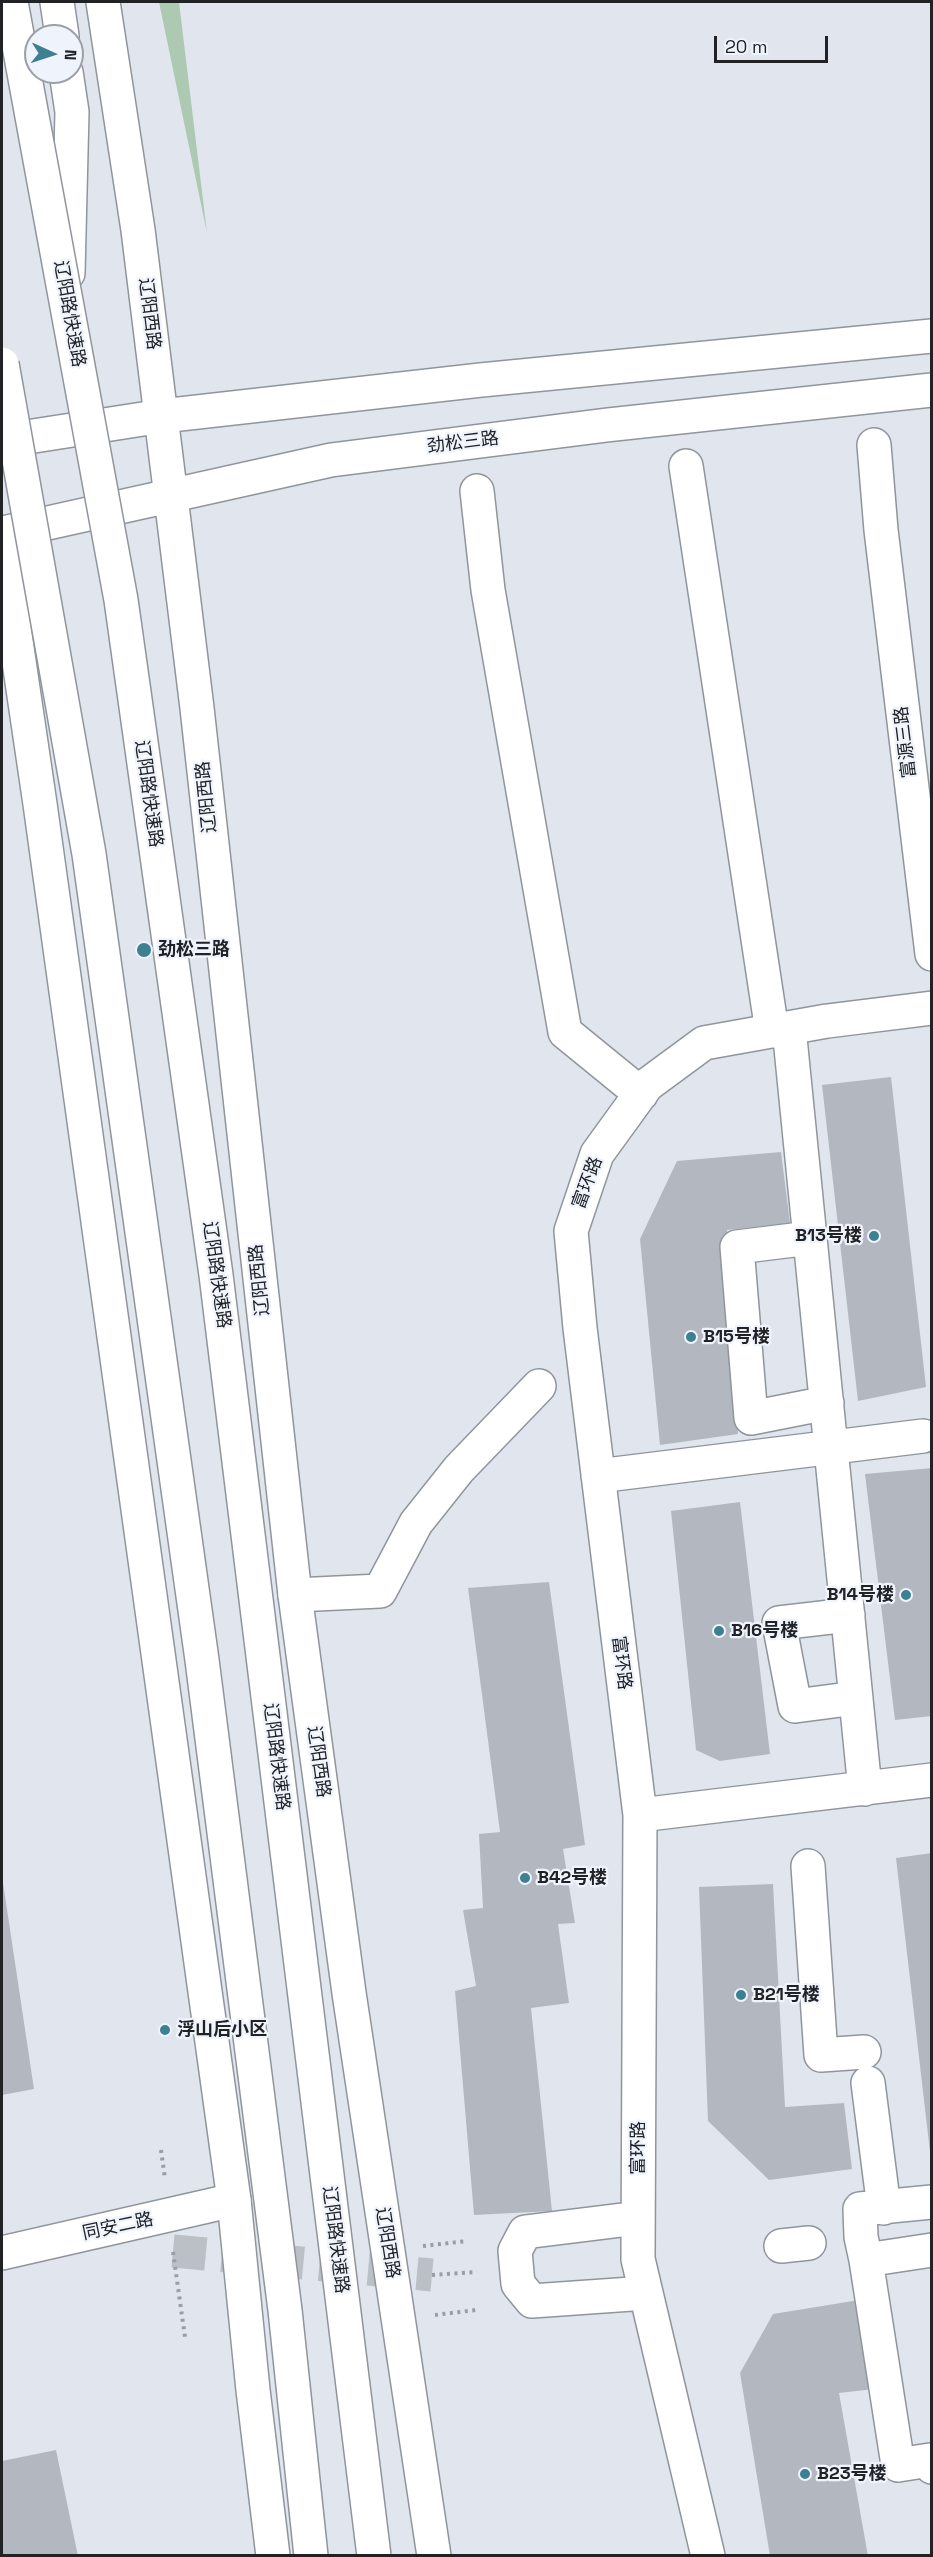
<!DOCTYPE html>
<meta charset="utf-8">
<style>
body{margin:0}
#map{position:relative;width:933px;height:2557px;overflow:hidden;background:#e1e6ee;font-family:"Space Grotesk",sans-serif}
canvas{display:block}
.frame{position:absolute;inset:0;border:3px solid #212226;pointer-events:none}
.north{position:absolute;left:24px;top:24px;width:60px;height:60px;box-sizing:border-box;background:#eef3fc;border:2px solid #9c9fa6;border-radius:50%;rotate:93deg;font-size:16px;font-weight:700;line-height:24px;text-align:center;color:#212226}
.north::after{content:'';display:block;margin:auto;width:21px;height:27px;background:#3e7f92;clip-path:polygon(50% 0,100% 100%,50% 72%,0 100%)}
.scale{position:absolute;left:714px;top:36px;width:114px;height:27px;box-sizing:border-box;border:3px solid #212226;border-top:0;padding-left:8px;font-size:18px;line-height:21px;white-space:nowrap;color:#212226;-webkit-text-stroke:4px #eef3fc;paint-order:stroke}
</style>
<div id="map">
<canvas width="933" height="2557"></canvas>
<div class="frame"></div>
<div class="north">N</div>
<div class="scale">20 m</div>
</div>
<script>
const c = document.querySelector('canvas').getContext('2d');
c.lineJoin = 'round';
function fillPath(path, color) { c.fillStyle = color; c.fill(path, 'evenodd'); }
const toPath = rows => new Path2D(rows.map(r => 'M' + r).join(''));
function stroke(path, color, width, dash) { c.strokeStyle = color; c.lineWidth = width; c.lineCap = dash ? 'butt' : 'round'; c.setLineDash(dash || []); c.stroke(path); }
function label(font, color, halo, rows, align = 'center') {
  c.font = font + ' "Space Grotesk","Noto Sans SC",sans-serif'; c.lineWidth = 4.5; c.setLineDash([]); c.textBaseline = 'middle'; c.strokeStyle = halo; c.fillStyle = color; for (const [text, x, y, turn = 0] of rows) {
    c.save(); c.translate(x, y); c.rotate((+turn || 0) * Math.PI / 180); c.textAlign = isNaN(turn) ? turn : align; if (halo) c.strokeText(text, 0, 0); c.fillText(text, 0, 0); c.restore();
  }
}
const green = toPath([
 [159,2,179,2,207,233]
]);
const building = toPath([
 [891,1077,926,1387,858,1401,822,1085],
 [781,1152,790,1223,727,1230,738,1434,660,1445,640,1239,677,1161],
 [932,1468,932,1716,895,1720,865,1474],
 [740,1502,770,1754,720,1761,696,1750,671,1511],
 [549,1582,585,1845,563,1849,575,1923,558,1924,569,2003,531,2008,552,2211,474,2215,455,1991,476,1986,463,1910,483,1908,479,1834,500,1832,468,1588],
 [932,1853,932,2152,930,2152,896,1858],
 [2,1876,34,2089,2,2095],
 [773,1884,785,2107,844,2103,852,2169,769,2180,708,2121,699,1887],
 [859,2300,874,2389,839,2393,868,2556,770,2556,740,2373,773,2314],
 [56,2450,78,2556,2,2556,2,2461]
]);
const minorTunnel = toPath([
 [173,2251,432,2275]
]);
const path = toPath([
 [161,2150,165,2179],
 [423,2246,467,2241],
 [173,2252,185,2337],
 [432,2275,477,2272],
 [435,2315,476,2310]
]);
const minor = toPath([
 [874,445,881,530,932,954],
 [686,466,772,1031],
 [477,491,488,590,565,1032,641,1094],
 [789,1028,865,1789],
 [810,1238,737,1247,751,1418,827,1403],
 [598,1476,923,1436],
 [295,1595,380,1591,416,1523,459,1469,539,1386],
 [848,1615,779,1623,795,1706,856,1698],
 [640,1815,932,1780],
 [808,1866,821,2055,864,2052],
 [868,2083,884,2208],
 [932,2202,860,2209,861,2237,866,2260,932,2250],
 [638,2218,525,2232,515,2251,518,2284,532,2301,646,2293],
 [781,2246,809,2243],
 [2,2253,234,2200],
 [866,2260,898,2465,930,2460,932,2467],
 [708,2556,638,2259,640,1815,580,1328,571,1231,597,1154,647,1085,704,1043,827,1021,932,1008]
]);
const major = toPath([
 [103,2,138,230,197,708,295,1595,349,1993,434,2556],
 [2,441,162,416,481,380,932,336],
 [3,533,331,460,607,425,932,390],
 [2,546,40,804,234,2200,253,2390,273,2556]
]);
const highway = toPath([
 [57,2,62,36],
 [66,72,72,112,68,273]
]);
const highwayBridge = toPath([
 [11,2,121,600,216,1275,374,2556],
 [2,364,89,854,202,1660,285,2310,311,2556]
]);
const markers = [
 [144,950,8,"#3e7f92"],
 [874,1236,6,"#3e7f92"],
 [691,1337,6,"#3e7f92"],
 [906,1595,6,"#3e7f92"],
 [719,1631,6,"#3e7f92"],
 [525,1878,6,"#3e7f92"],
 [741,1995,6,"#3e7f92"],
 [165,2030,6,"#3e7f92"],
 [805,2474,6,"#3e7f92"]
];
const streetNames = [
 ["辽阳路快速路",69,314,80],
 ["辽阳西路",149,314,83],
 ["劲松三路",463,443,-7],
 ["富源三路",906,742,-97],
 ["辽阳路快速路",148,794,82],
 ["辽阳西路",207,797,-96],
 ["富环路",588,1183,-70],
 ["辽阳路快速路",216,1275,82],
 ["辽阳西路",260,1280,-96],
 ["富环路",621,1663,83],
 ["辽阳路快速路",276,1757,83],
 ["辽阳西路",318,1762,82],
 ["富环路",639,2148,-90],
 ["同安二路",118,2227,-12],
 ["辽阳路快速路",335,2240,83],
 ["辽阳西路",387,2243,81]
];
const poiNames = [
 ["劲松三路",158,950],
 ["B13号楼",862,1236,"right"],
 ["B15号楼",703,1337],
 ["B14号楼",894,1595,"right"],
 ["B16号楼",731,1631],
 ["B42号楼",537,1878],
 ["B21号楼",753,1995],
 ["浮山后小区",177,2030],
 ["B23号楼",817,2474]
];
fillPath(green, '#adc9b2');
fillPath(building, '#b3b8c0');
stroke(minorTunnel, '#bbbfc6', 33, [33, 16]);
stroke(minor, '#90959d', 36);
stroke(major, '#90959d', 36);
stroke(highway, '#90959d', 36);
stroke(path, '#9a9ea4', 4, [3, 4.5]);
stroke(minor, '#fff', 33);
stroke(major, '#fff', 33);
stroke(highway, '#fff', 33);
stroke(highwayBridge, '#90959d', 36, []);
stroke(highwayBridge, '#fff', 33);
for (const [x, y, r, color] of markers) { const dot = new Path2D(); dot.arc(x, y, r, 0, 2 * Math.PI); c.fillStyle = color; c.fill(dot); stroke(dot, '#eef3fc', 2); }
label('18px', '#212226', '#eef3fc', streetNames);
label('bold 18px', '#212226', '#eef3fc', poiNames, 'left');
</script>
